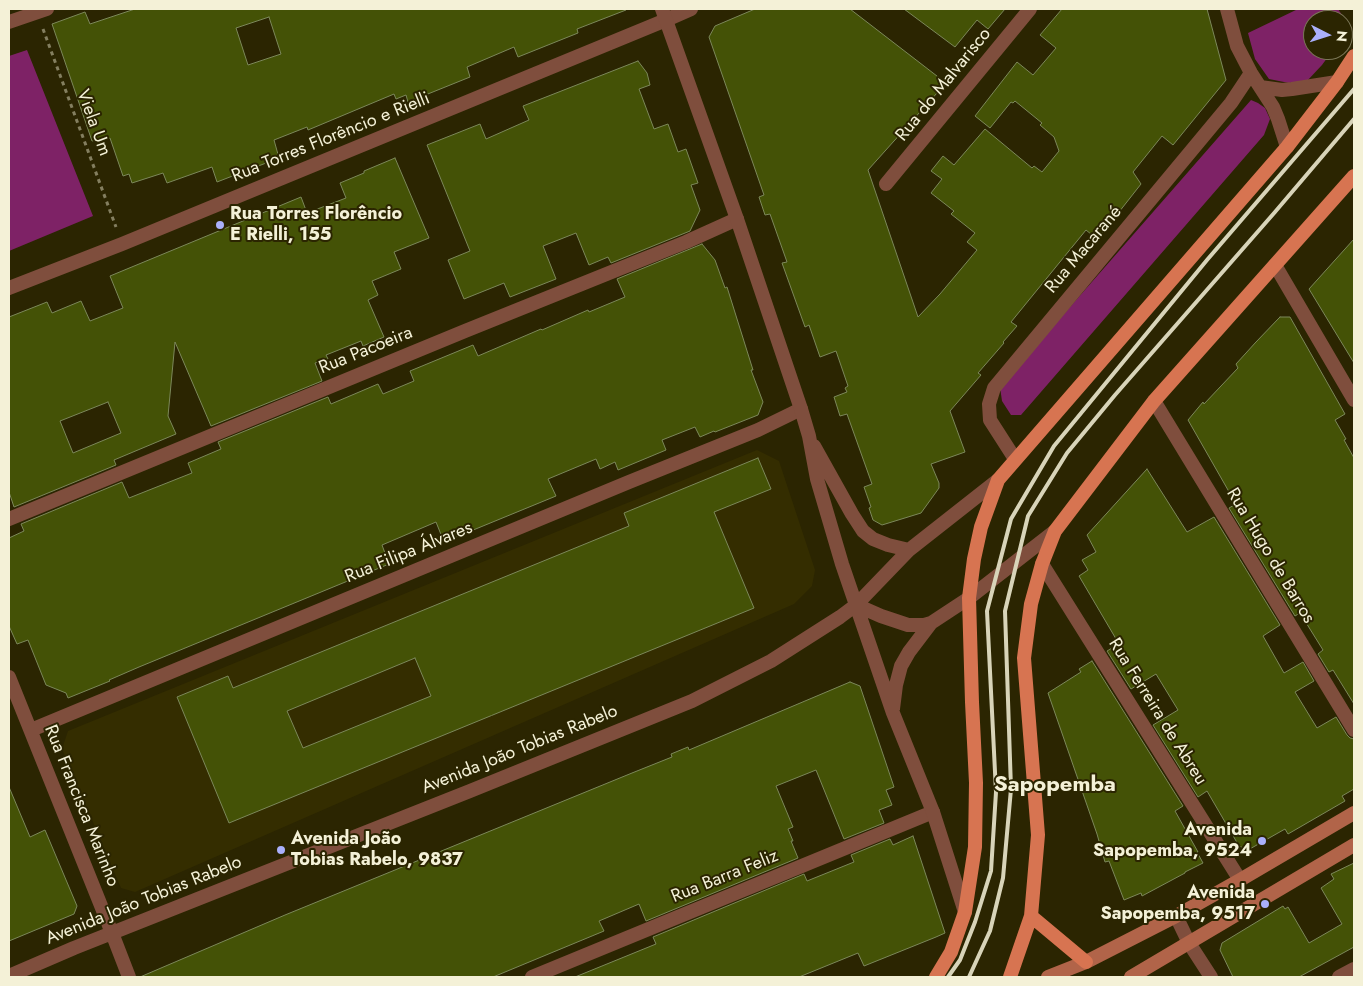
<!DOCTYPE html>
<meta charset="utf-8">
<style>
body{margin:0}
#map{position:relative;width:1363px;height:986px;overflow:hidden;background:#2b2501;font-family:Jost,sans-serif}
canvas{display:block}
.frame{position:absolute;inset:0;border:10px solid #f4f1d7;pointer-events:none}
.north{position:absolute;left:1303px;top:10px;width:50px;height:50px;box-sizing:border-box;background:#2b2501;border:1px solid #7b7757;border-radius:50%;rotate:95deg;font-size:14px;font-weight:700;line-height:20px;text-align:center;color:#f4f1d7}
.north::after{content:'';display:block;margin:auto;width:18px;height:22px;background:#aab0fb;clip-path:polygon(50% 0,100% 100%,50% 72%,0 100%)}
</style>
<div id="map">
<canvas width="1363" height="986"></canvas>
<div class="frame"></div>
<div class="north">N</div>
</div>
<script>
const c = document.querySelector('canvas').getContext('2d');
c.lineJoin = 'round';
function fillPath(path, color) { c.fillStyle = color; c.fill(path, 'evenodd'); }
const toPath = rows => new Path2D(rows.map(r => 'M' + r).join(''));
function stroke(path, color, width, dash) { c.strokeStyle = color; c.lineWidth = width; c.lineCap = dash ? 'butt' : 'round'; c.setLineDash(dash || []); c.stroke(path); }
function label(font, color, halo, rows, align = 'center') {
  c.font = font + ' Jost,sans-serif'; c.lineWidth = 4; c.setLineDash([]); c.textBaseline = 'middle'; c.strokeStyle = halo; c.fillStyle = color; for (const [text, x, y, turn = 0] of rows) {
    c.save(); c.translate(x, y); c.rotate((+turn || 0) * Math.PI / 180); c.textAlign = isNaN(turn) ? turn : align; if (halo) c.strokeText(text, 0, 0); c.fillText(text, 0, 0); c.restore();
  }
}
const built = toPath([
 [757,450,779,461,815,570,812,586,794,604,135,892,121,888,62,749,68,731]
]);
const green = toPath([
 [1298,9,1338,9,1350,27,1343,37,1343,20,1313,20,1313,50,1333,50,1322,65,1307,81,1289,83,1269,79,1255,59,1248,33],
 [27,50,93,216,9,251,9,56],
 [1251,100,1258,103,1265,108,1270,119,1264,135,1021,415,1011,415,1002,401,1000,387]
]);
const building = toPath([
 [135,9,625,9,626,10,577,29,578,33,518,57,514,47,467,67,470,77,408,102,406,95,396,99,394,94,308,130,307,127,274,140,279,158,217,182,212,167,167,183,163,173,132,183,129,174,123,176,110,138,101,141,100,139,92,141,52,24,85,12,90,24,135,9],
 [269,17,281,54,248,65,236,28,269,17],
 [755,9,850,9,946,83,868,170,918,317,940,294,977,250,967,242,975,233,951,214,954,211,931,193,942,179,931,171,943,156,954,165,985,129,1032,168,1034,166,1042,172,1059,151,1054,137,1040,125,1042,123,1015,101,1013,103,1011,102,990,128,975,116,1017,62,1033,75,1056,48,1040,35,1062,9,1207,9,1226,80,1173,145,1162,136,1133,172,1141,184,1119,212,1097,239,1086,230,1011,322,1017,326,1003,342,1004,343,978,373,981,375,950,411,965,452,931,464,939,483,939,488,921,513,882,525,873,520,869,508,871,507,864,487,872,484,847,414,840,416,834,397,847,392,845,388,848,386,836,351,820,357,809,325,805,327,782,263,787,262,770,214,765,215,759,197,764,195,709,37,715,26,755,9],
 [904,9,1005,9,988,29,977,20,955,47,904,9],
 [638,61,647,73,650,85,639,89,654,129,668,124,678,152,686,149,698,183,691,185,700,210,690,231,611,263,608,257,589,265,576,233,543,246,556,279,510,297,504,283,464,299,448,260,470,251,427,145,480,124,486,139,529,120,523,106,638,61],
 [395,158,429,238,394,252,401,269,372,281,378,295,368,300,384,337,363,346,361,341,326,355,328,359,315,363,322,381,211,426,175,342,168,416,176,434,114,460,116,465,14,507,9,492,9,317,47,302,52,313,81,301,90,321,123,308,110,276,301,197,307,213,346,198,340,183,364,173,364,171,395,158],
 [108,402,121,433,73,453,60,421,108,402],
 [1354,239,1354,363,1309,289,1354,239],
 [702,244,715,260,725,288,727,287,753,370,751,370,763,402,758,415,715,432,714,431,700,437,695,427,662,440,666,450,618,470,615,462,600,469,596,459,548,479,556,496,444,542,436,522,382,545,389,564,139,667,109,680,110,681,68,698,66,693,46,685,28,640,17,644,9,626,9,538,24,531,21,524,122,482,129,498,192,473,188,463,221,449,218,442,328,397,331,404,378,384,383,394,414,381,410,371,473,345,478,356,541,329,542,330,588,310,589,312,625,297,617,279,702,244],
 [1280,317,1290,317,1345,414,1335,420,1346,439,1344,440,1354,458,1354,704,1333,670,1329,672,1318,654,1323,650,1300,613,1295,616,1229,508,1236,504,1188,420,1203,402,1204,404,1238,368,1236,364,1256,342,1280,317],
 [758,458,771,489,714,512,754,608,229,823,177,697,228,676,233,688,629,526,624,513,758,458],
 [415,658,431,696,303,748,287,711,415,658],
 [1147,469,1187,532,1214,517,1280,625,1263,636,1284,673,1303,662,1314,681,1295,692,1317,728,1336,717,1347,735,1350,738,1354,739,1354,789,1342,796,1345,801,1288,834,1285,829,1248,850,1239,846,1207,791,1198,797,1153,725,1178,710,1156,674,1131,689,1107,651,1119,644,1079,576,1088,570,1082,560,1096,552,1087,535,1147,469],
 [1092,661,1183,806,1175,811,1198,852,1197,852,1203,863,1185,872,1185,873,1142,896,1141,893,1124,900,1109,861,1105,862,1097,834,1048,693,1081,672,1079,669,1092,661],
 [850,682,860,686,894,787,886,790,892,805,879,810,884,823,844,839,816,770,776,786,793,827,788,829,793,841,791,841,798,858,646,921,639,904,599,921,604,931,493,977,140,977,285,915,632,773,672,757,671,754,688,747,689,750,850,682],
 [9,787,30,837,45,830,77,906,74,914,9,941,9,787],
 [913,836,945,933,936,937,864,966,858,953,799,977,575,977,656,944,653,937,804,874,807,881,854,862,851,855,890,839,893,845,913,836],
 [1354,863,1354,947,1299,977,1233,977,1220,950,1222,943,1283,906,1285,909,1288,907,1309,943,1342,924,1321,888,1334,879,1331,874,1354,863]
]);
const path = toPath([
 [43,29,116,227]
]);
const minor = toPath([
 [1227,9,1237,46,1251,73,1273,107,1278,119,1287,147],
 [9,22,47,9],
 [1260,87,1282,90,1292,89,1337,82],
 [886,184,1030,9],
 [1275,265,1354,400],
 [9,288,122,244,666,20,691,9],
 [1154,401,1354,730],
 [1015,459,990,420,989,404,994,388,1231,103,1251,73],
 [9,519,465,331,686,242,737,219],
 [1042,564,1240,880],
 [9,677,112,933],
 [31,730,629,482,758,430,801,409],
 [1176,916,1189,943,1211,977],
 [532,977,933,812],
 [1339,977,1354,969]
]);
const tertiary = toPath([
 [662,9,737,219,801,409,809,436,817,479,842,564,893,713,933,812,965,912],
 [814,446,852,514,863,531,873,539,888,545,909,550],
 [856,605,881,616,908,625,924,625,931,623],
 [893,709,896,685,901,666,909,652,931,623,969,598,1055,531],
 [112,933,129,977],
 [9,976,74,948,470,791,692,701,771,661,840,617,856,605,909,550,998,480]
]);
const secondary = toPath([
 [1048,977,1086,962,1176,916,1240,880,1354,813],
 [1131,977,1354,845]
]);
const primary = toPath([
 [1031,916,1086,962],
 [936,977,951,952,965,912,975,847,976,783,972,702,969,598,974,559,981,527,998,480,1287,147,1337,82,1354,56],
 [1010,977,1031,916,1038,835,1024,658,1031,604,1042,564,1055,531,1154,401,1354,176]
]);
const rail = toPath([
 [948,977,960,960,975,922,991,871,996,792,987,611,1011,519,1054,446,1207,260,1354,89],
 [969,977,990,931,1003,878,1011,789,1005,611,1028,516,1067,453,1115,395,1275,212,1354,119]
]);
const markers = [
 [220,225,5,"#aab0fb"],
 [1262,841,5,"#aab0fb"],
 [281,850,5,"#aab0fb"],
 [1265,904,5,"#aab0fb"]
];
const streetNames = [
 ["Rua do Malvarisco",944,85,-51],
 ["Viela Um",93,123,70],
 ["Rua Torres Florêncio e Rielli",331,138,-22],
 ["Rua Macarané",1084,250,-50],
 ["Rua Pacoeira",366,351,-22],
 ["Rua Filipa Álvares",409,553,-22],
 ["Rua Hugo de Barros",1270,556,59],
 ["Rua Ferreira de Abreu",1157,712,58],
 ["Avenida João Tobias Rabelo",520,750,-22],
 ["Rua Francisca Marinho",81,806,68],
 ["Rua Barra Feliz",725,877,-22],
 ["Avenida João Tobias Rabelo",144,901,-22]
];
const poiNames = [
 ["Rua Torres Florêncio",230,215],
 ["E Rielli, 155",230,236],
 ["Avenida",1252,831,"right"],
 ["Sapopemba, 9524",1252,852,"right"],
 ["Avenida João",291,840],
 ["Tobias Rabelo, 9837",291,861],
 ["Avenida",1255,894,"right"],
 ["Sapopemba, 9517",1255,915,"right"]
];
const districtNames = [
 ["Sapopemba",1055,786]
];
fillPath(built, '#342d00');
fillPath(green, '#7e2266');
fillPath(building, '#445206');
stroke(building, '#7c885a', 1);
stroke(path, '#847f60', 3, [4, 4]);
stroke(minor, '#7f4e3d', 14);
stroke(tertiary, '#7f4e3d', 14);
stroke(secondary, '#b16449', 14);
stroke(primary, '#d77451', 14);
stroke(rail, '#d8d4b9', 4);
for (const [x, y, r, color] of markers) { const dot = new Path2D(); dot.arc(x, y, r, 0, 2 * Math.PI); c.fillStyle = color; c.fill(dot); stroke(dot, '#2b2501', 2); }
label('18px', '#f4f1d7', '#2b2501', streetNames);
label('bold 18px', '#f4f1d7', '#2b2501', poiNames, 'left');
label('bold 22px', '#f4f1d7', '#2b2501', districtNames);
</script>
